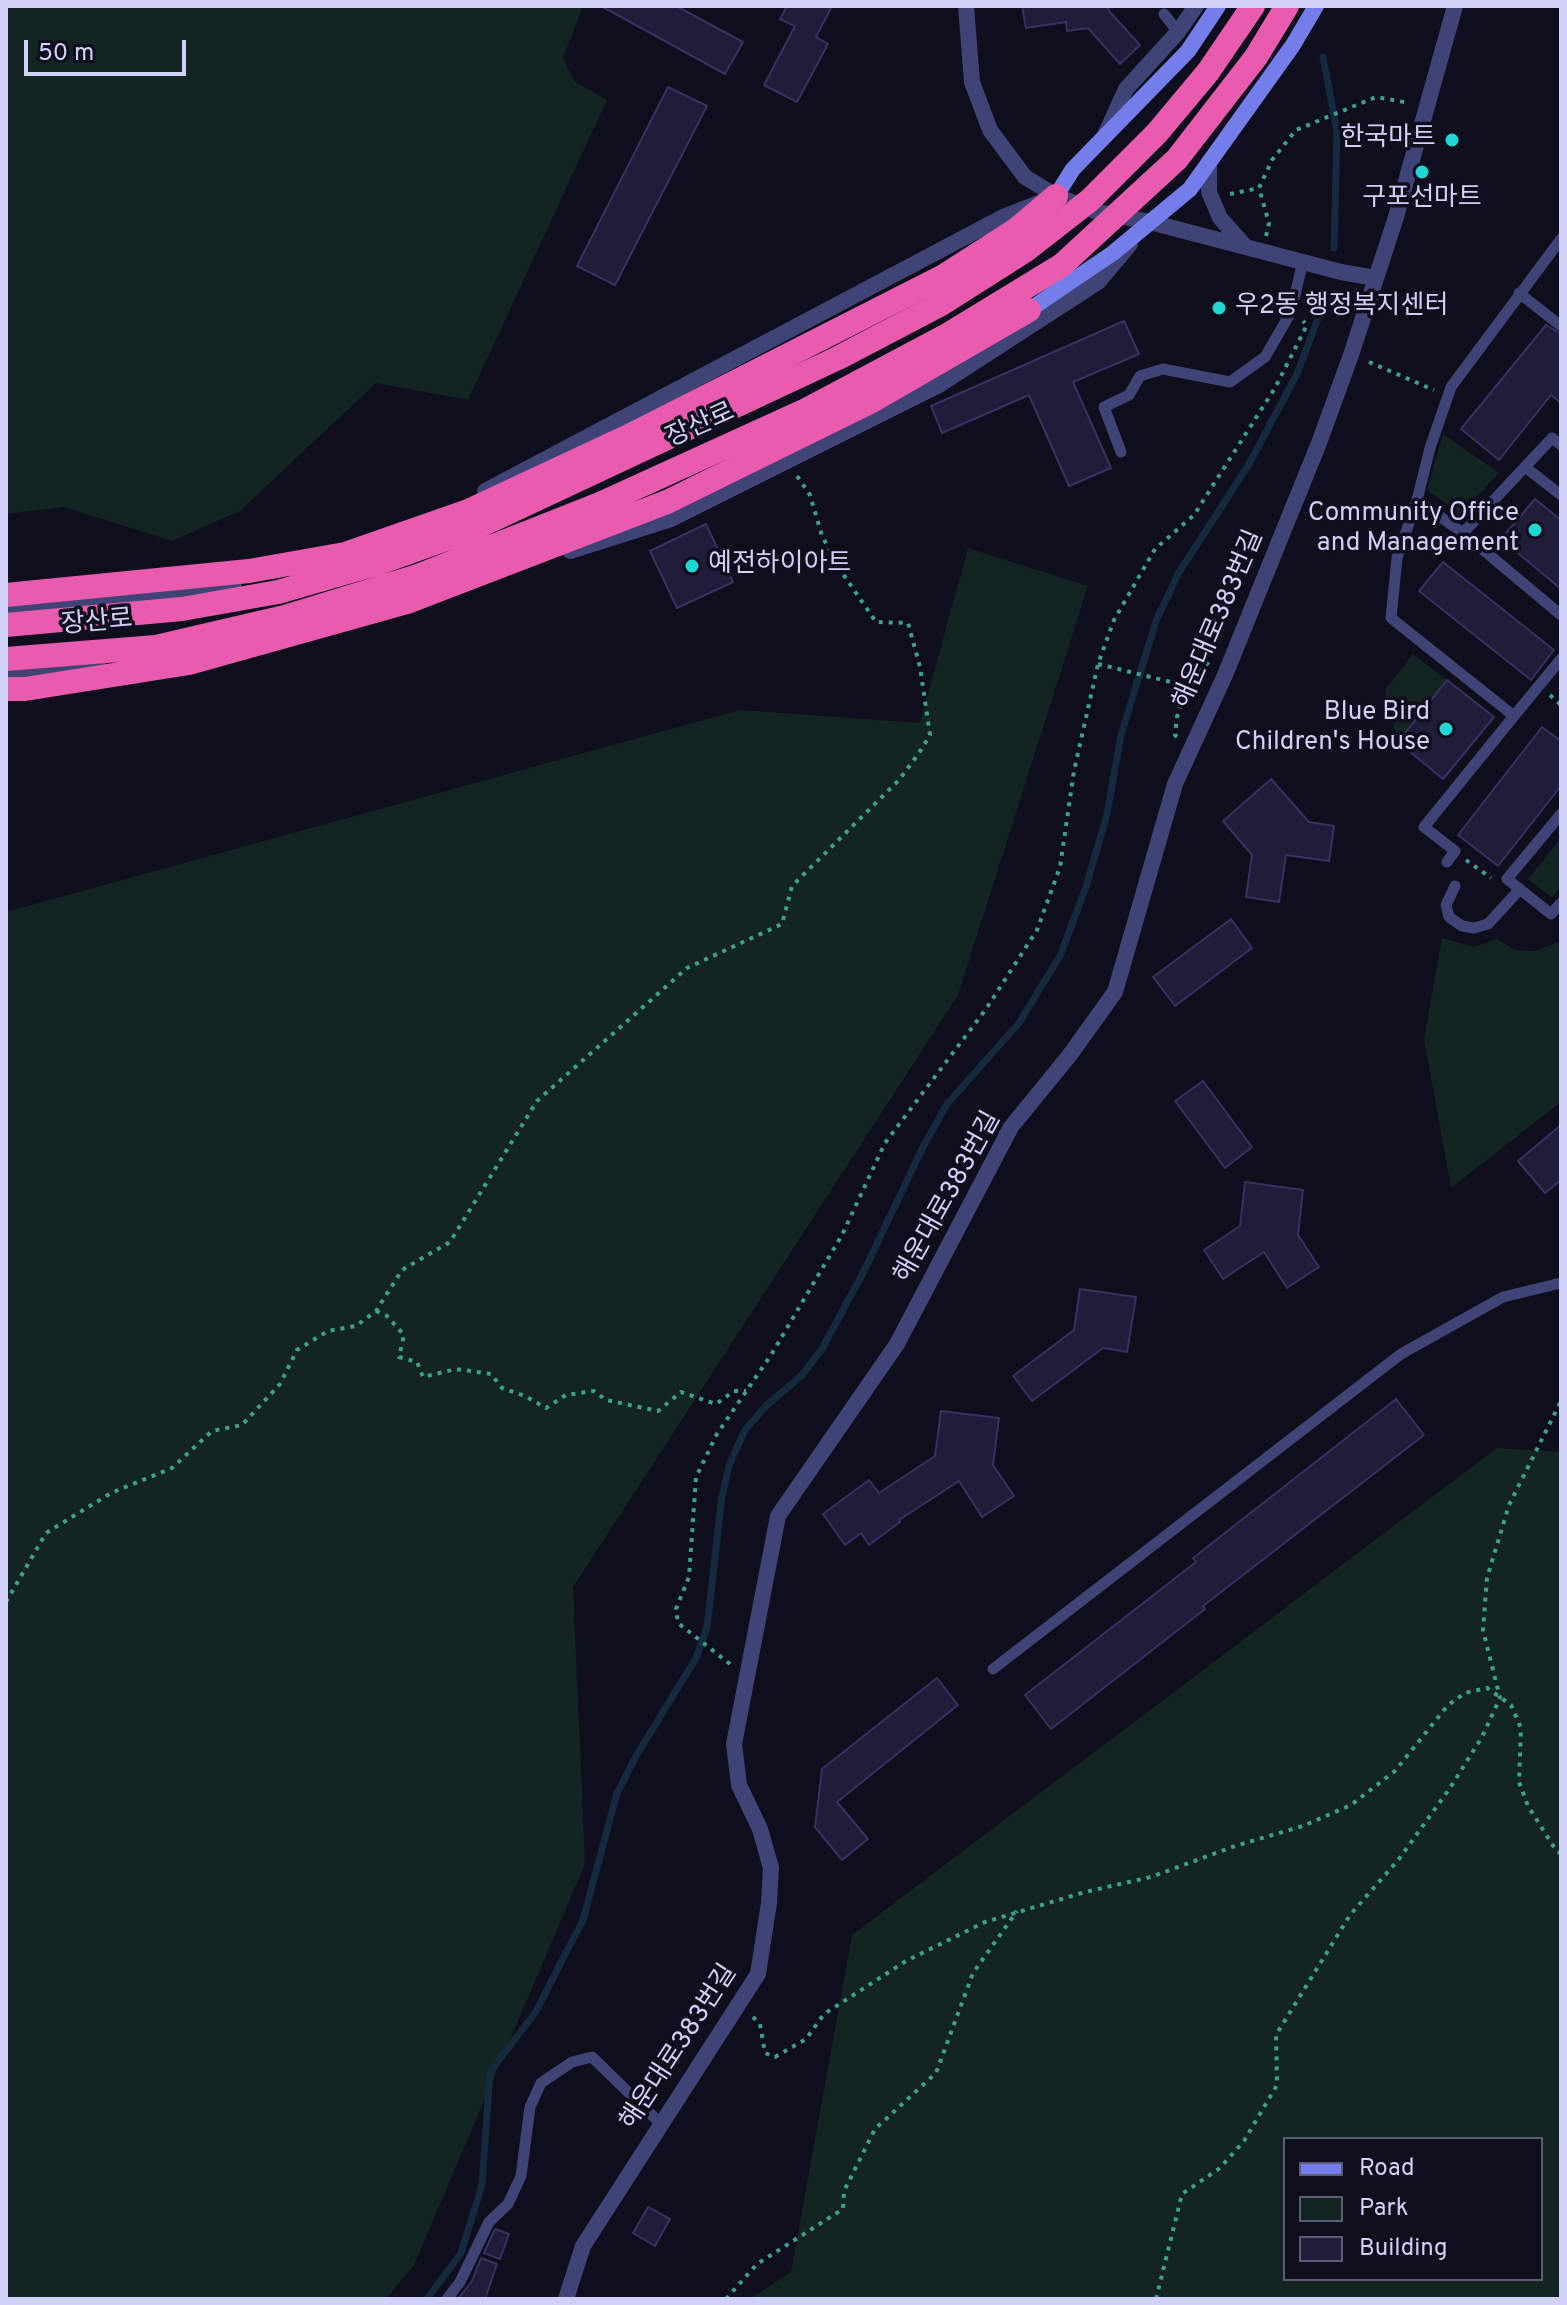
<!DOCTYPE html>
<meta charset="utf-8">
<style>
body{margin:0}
#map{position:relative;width:1567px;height:2305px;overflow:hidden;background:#0f0e1c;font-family:Overpass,sans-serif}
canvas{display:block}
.frame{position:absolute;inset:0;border:8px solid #d0d0f8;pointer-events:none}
.legend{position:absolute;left:1283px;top:2137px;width:260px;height:144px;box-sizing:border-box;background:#0f0e1c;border:2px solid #5c5c74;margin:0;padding:10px 14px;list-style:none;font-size:24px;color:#d0d0f8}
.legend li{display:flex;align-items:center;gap:16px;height:40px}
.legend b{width:40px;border:2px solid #5c5c74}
.scale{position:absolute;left:24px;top:40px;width:162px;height:36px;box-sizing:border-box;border:4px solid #d0d0f8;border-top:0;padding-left:10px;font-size:24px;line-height:28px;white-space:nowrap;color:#d0d0f8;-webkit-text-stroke:6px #0f0e1c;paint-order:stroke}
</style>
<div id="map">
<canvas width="1567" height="2305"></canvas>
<div class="frame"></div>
<ul class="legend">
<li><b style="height:10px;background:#747eeb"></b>Road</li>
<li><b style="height:22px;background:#122522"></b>Park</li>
<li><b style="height:22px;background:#1f1d3a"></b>Building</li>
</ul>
<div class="scale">50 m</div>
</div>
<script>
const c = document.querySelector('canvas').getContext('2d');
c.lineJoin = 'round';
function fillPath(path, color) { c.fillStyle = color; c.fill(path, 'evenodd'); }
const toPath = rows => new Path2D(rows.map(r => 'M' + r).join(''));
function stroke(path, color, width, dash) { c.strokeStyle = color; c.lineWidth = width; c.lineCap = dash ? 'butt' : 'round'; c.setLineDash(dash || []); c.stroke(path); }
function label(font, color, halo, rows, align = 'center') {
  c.font = font + ' Overpass,"Noto Sans KR",sans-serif'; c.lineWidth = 7; c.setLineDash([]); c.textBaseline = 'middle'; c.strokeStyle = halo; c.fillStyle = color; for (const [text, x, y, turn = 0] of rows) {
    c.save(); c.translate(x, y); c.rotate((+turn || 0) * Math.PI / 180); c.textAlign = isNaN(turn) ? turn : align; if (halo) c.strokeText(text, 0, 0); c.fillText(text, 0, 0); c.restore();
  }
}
const green = toPath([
 [6,6,583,6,563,58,574,81,607,100,468,400,376,383,240,511,172,541,64,507,6,514],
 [1443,434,1499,473,1460,514,1427,490],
 [968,548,1088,586,958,995,573,1587,585,1864,414,2265,386,2299,6,2299,6,912,740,710,920,723],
 [1413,654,1447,680,1398,742,1385,690],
 [1561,838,1561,886,1552,898,1528,879],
 [1442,938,1474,947,1497,939,1515,950,1536,951,1561,941,1561,1102,1451,1188,1424,1039],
 [1497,1448,1561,1452,1561,2299,750,2299,791,2272,852,1935],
 [1541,2139,1541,2279,1285,2279,1285,2139]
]);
const stream = toPath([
 [1323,57,1337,131,1334,248],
 [427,2299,461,2253,482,2185,490,2072,535,2013,583,1920,617,1793,636,1756,696,1658,707,1627,722,1496,730,1463,745,1430,766,1406,802,1375,822,1349,864,1271,923,1147,947,1104,1019,1023,1060,956,1086,887,1107,814,1121,735,1156,621,1178,574,1249,464,1297,374,1326,297]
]);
const building = toPath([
 [601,6,676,6,743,42,725,74,601,6],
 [787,6,832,6,816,37,828,44,797,102,764,85,795,26,780,19,787,6],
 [1022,6,1108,6,1109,11,1140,45,1120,64,1088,28,1067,31,1066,22,1026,28,1022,6],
 [668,87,707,106,615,285,577,266,668,87],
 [1124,321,1139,354,1073,382,1111,468,1069,486,1029,395,942,433,931,406,1124,321],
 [1546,325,1561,334,1561,403,1551,395,1499,460,1461,429,1546,325],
 [1535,499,1561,520,1561,589,1501,539,1535,499],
 [706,524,733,582,677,608,650,551,706,524],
 [1443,562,1554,650,1531,680,1419,591,1443,562],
 [1447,680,1494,717,1443,779,1398,742,1447,680],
 [1542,727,1561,741,1561,786,1498,866,1458,835,1542,727],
 [1271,779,1309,822,1334,826,1329,861,1286,855,1279,902,1246,897,1252,855,1223,821,1271,779],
 [1231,919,1252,948,1175,1006,1153,977,1231,919],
 [1203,1081,1252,1147,1225,1168,1175,1101,1203,1081],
 [1561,1125,1561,1180,1545,1193,1518,1161,1561,1125],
 [1245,1182,1303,1190,1298,1235,1319,1267,1287,1288,1264,1252,1223,1279,1204,1250,1240,1226,1245,1182],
 [1080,1289,1136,1297,1127,1352,1103,1348,1032,1401,1013,1376,1074,1330,1080,1289],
 [1396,1399,1424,1435,1203,1606,1205,1609,1051,1729,1025,1695,1196,1562,1193,1558,1396,1399],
 [941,1411,999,1418,993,1465,1014,1496,982,1517,959,1481,899,1520,900,1522,869,1545,861,1533,845,1545,823,1514,869,1480,879,1493,935,1456,941,1411],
 [937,1678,958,1705,837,1802,868,1839,842,1860,815,1827,822,1769,937,1678],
 [648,2207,670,2219,655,2246,633,2233,648,2207],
 [495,2229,509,2234,500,2259,484,2253,495,2229],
 [481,2258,497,2264,485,2299,458,2299,472,2281,481,2258]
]);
const path = toPath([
 [1230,194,1259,188],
 [1266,236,1269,223,1259,188,1272,160,1296,130,1376,97,1409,103],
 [1369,362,1434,390],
 [1098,664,1187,686,1196,674,1210,661],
 [1550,695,1561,705],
 [1177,737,1175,735,1177,717,1187,686],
 [1466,860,1491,878],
 [376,1311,387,1316,404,1335,399,1357,417,1362,423,1377,456,1369,491,1374,502,1388,525,1396,546,1408,566,1395,594,1391,606,1400,658,1411,681,1392,716,1404,734,1391,746,1391],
 [6,1602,46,1533,111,1493,172,1468,212,1431,242,1425,280,1384,297,1350,328,1331,356,1326,376,1311,402,1270,450,1242,537,1101,687,968,782,924,792,886,899,780,919,753,930,735,920,667,908,623,876,622,841,571,822,536,810,495,797,476],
 [730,1664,678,1623,676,1609,689,1577,696,1477,717,1434,771,1355,842,1235,885,1143,986,1009,1037,930,1060,867,1074,771,1098,664,1114,620,1155,549,1194,515,1275,388,1307,325,1303,321],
 [753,2017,760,2024,765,2053,775,2057,806,2039,824,2014,906,1961,985,1922,1085,1892,1151,1877,1235,1846,1303,1826,1351,1805,1395,1771,1448,1705,1465,1693,1487,1688,1511,1705,1521,1728,1519,1782,1528,1806,1557,1852,1561,1853],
 [726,2299,757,2264,843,2209,844,2191,875,2129,936,2073,973,1973,1017,1911],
 [1156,2299,1182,2194,1220,2168,1244,2141,1277,2085,1276,2035,1350,1915,1399,1859,1450,1788,1482,1737,1500,1698,1483,1630,1487,1578,1509,1505,1561,1401]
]);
const lane = toPath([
 [1164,14,1178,32],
 [1519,293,1561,326],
 [1121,452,1104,407,1129,395,1140,376,1163,369,1230,382,1265,357,1291,312,1303,261],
 [1525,467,1561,495],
 [1417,500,1463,533,1561,615],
 [1463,533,1552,438,1561,445],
 [1514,716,1561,659],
 [1561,814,1507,879,1551,914,1561,903],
 [1447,862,1455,851,1424,827,1514,716,1391,618,1397,558,1417,500,1430,448,1451,387,1561,239],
 [1455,886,1446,905,1449,917,1462,926,1474,928,1488,924,1520,889],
 [993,1669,1401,1354,1503,1297,1561,1283],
 [447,2299,460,2282,489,2222,508,2204,521,2176,530,2107,541,2083,572,2062,592,2057,661,2124]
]);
const street = toPath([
 [966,6,972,82,990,130,1025,177,1056,196,1098,212,1150,222,1341,272,1375,278],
 [1105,135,1126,89,1178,32,1196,6],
 [1209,162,1209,192,1220,218,1245,246],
 [485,491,1003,217,1039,203],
 [570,551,671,519,939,385,1098,282,1130,244],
 [11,606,176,593,234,583],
 [6,675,98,666],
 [566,2299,583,2246,758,1974,769,1903,771,1868,760,1829,739,1785,734,1744,778,1516,897,1344,1011,1127,1069,1056,1115,992,1175,784,1225,675,1319,443,1351,355,1396,217,1455,6]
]);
const secondary = toPath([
 [1056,196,1073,169,1188,51,1218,6],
 [1029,310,1113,253,1190,189,1293,45,1316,6]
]);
const highway = toPath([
 [635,433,942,277,1017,229,1056,196],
 [667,502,870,402,1029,310]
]);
const highwayBridge = toPath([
 [6,595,249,571,345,554,468,511,635,433],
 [6,625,182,609,278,592,379,563,471,530,838,358,941,304,1026,250,1090,200,1157,133,1208,72,1253,6],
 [6,659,156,647,285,617,418,576,600,504,804,411,949,334,1062,265,1177,159,1256,57,1287,6],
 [6,689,25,689,189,663,407,602,667,502]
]);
const markers = [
 [1452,140,8,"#1ed6d4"],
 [1422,172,8,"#1ed6d4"],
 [1219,308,8,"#1ed6d4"],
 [1535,530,8,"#1ed6d4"],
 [692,566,8,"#1ed6d4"],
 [1446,729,8,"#1ed6d4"]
];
const poiNames = [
 ["한국마트",1436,140],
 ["구포선마트",1422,200,"center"],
 ["우2동 행정복지센터",1235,308,"left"],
 ["Community Office",1519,515],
 ["and Management",1519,545],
 ["예전하이아트",708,566,"left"],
 ["Blue Bird",1430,714],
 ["Children's House",1430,744]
];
const streetNames = [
 ["장산로",701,427,-24],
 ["해운대로383번길",1220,620,-67],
 ["장산로",97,624,-5],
 ["해운대로383번길",949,1198,-61],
 ["해운대로383번길",680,2048,-57]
];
fillPath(green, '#122522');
stroke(stream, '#152a3f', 7);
fillPath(building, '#1f1d3a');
stroke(building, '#363263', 2);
stroke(path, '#3d9f8e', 4, [4, 6]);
stroke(lane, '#3f4375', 11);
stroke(street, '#3f4375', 16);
stroke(secondary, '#747eeb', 16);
stroke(highway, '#e85bae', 24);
stroke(highwayBridge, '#e85bae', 24);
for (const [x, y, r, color] of markers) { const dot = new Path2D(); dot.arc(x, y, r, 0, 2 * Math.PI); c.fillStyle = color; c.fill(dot); stroke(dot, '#0f0e1c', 3); }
label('26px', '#d0d0f8', '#0f0e1c', poiNames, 'right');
label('26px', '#d0d0f8', '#0f0e1c', streetNames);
</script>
